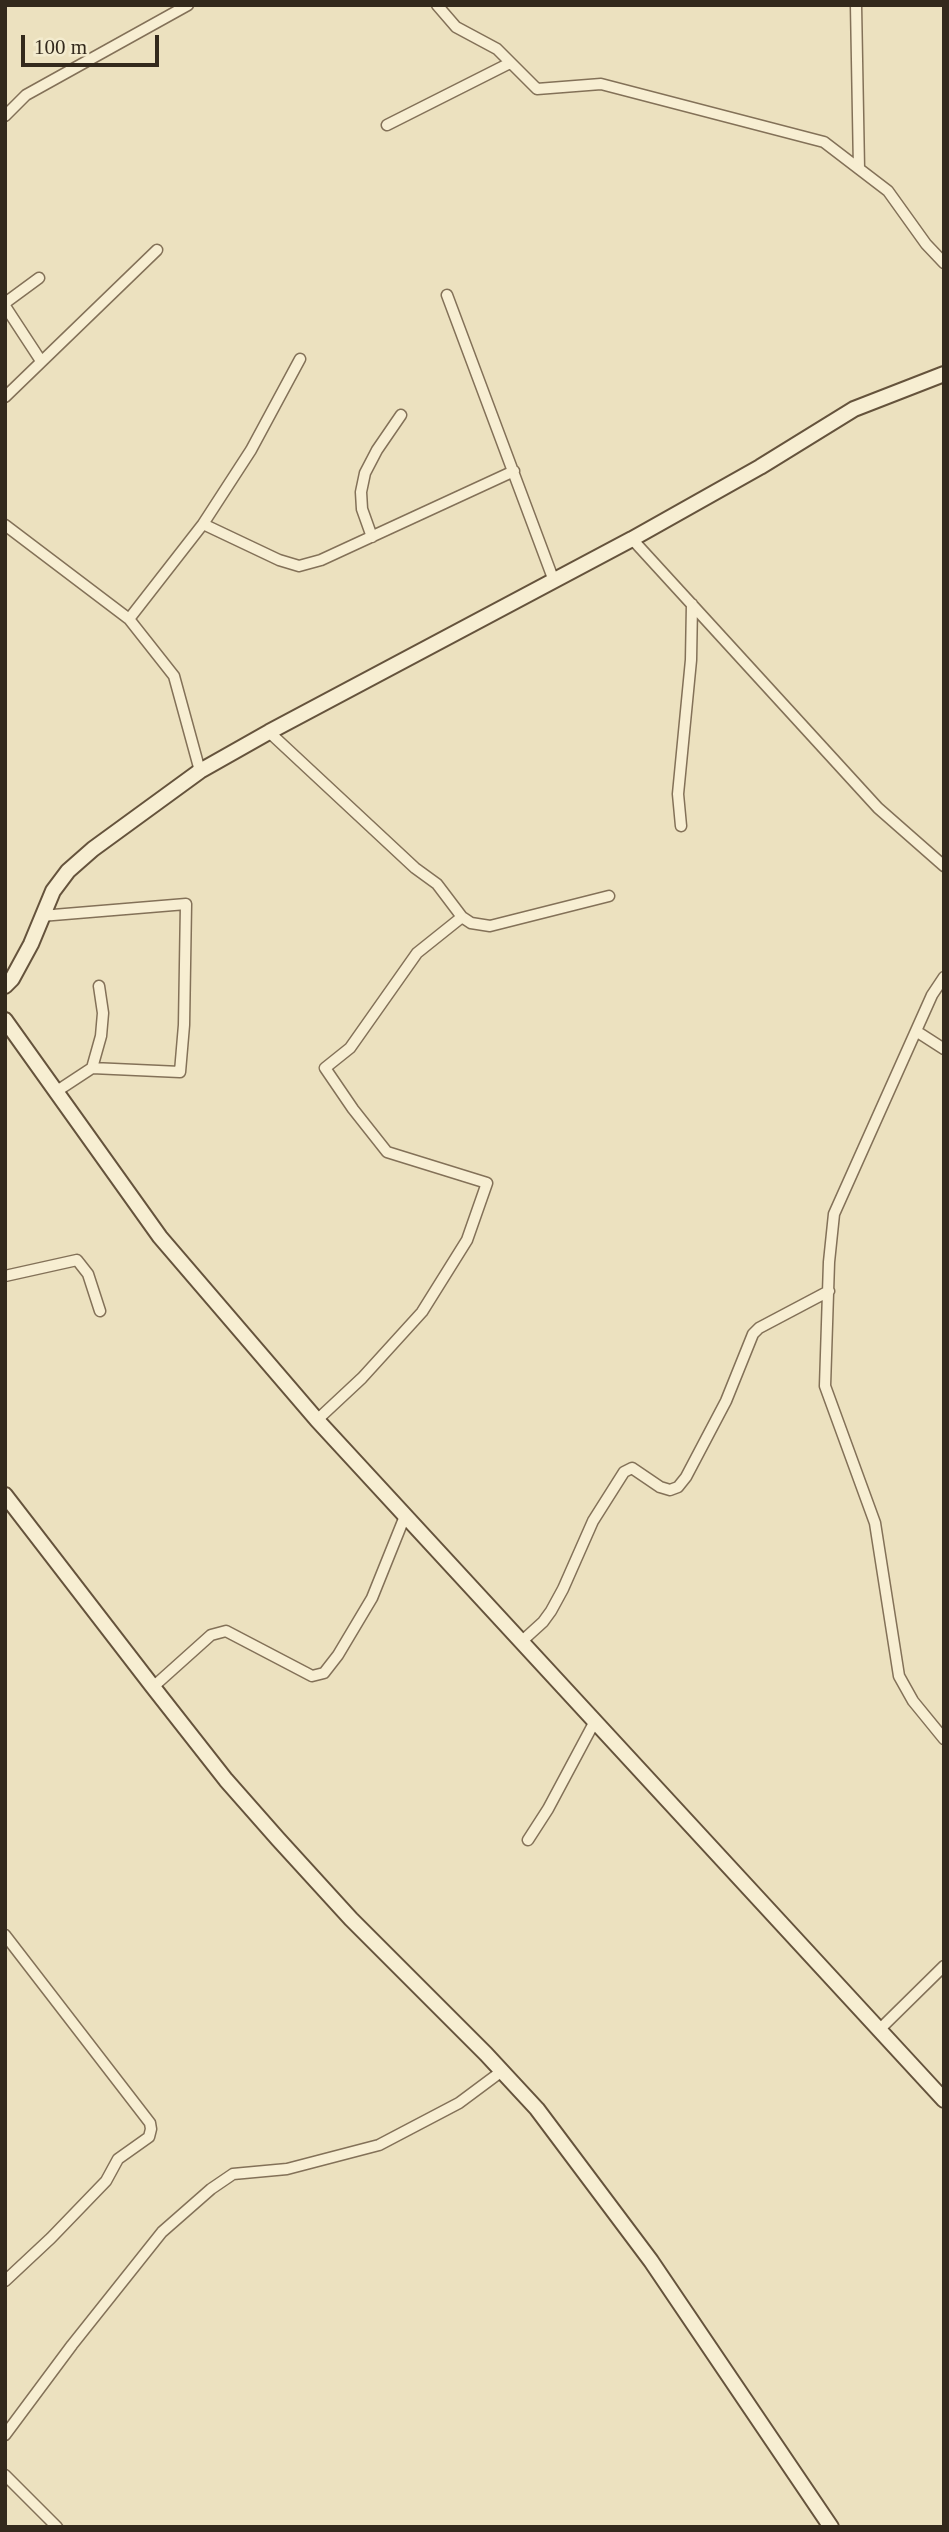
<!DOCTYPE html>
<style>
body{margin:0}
#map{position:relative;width:949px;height:2532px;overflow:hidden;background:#ece1bf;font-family:Georgia,serif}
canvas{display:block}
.frame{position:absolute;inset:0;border:7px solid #33291c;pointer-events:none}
.scale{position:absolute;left:21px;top:35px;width:138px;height:32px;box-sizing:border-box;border:4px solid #33291c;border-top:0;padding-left:9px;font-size:21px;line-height:24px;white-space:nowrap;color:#33291c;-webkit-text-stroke:5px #f3ebce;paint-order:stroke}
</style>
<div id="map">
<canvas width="949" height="2532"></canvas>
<div class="frame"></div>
<div class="scale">100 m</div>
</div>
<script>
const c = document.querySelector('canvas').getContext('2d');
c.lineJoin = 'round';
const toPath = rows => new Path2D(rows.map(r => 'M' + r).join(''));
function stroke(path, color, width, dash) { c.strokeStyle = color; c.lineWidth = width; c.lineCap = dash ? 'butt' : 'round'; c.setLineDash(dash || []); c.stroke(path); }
const street = toPath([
 [437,5,456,27,497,49,537,89,601,84,824,142,888,191,926,244,944,263],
 [856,5,859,169],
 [5,116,26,95,188,5],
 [387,125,510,63],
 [447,295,554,581],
 [5,303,39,278],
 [5,306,41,361],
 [5,397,157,250],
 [203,524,279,560,299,566,321,560,514,471],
 [5,525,129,619,174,676,200,771],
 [372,537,362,509,361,492,365,473,377,450,401,415],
 [632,539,878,808,944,866],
 [129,619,203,524,251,450,300,359],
 [269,732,415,868,437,884,462,917,417,953,350,1048,325,1068,353,1109,387,1152,487,1183,467,1240,422,1312,362,1378,317,1420],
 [681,826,678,794,691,660,692,604],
 [41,916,186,904,184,1025,180,1072,92,1068,57,1091],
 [462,917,471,923,490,926,609,896],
 [944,977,932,995,834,1214,829,1262,825,1386,875,1523,899,1676,913,1701,944,1739],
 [916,1031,944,1049],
 [92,1068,101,1036,103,1013,99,986],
 [5,1276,77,1260,88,1274,100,1311],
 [521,1642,543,1622,551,1611,563,1589,593,1521,624,1472,632,1468,660,1487,670,1490,678,1487,686,1477,726,1401,753,1334,759,1328,829,1291],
 [153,1687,211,1635,226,1631,312,1676,324,1673,338,1655,372,1598,405,1516],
 [528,1840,548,1809,595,1721],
 [5,1935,150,2123,151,2129,149,2137,118,2159,106,2181,51,2238,5,2281],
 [880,2029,944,1966],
 [5,2435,72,2345,162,2232,211,2189,233,2174,287,2169,379,2145,459,2103,502,2071],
 [5,2475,57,2527]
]);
const secondary = toPath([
 [5,986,12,979,31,944,53,891,68,871,93,849,200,771,269,732,632,539,760,467,854,409,944,374],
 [5,1020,160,1237,317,1420,944,2100],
 [5,1495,153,1687,226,1780,278,1839,351,1919,486,2054,537,2109,651,2261,831,2527]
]);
stroke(street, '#837158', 13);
stroke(secondary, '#65533c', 18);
stroke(street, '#f7eed2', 10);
stroke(secondary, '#f7eed2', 14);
</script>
